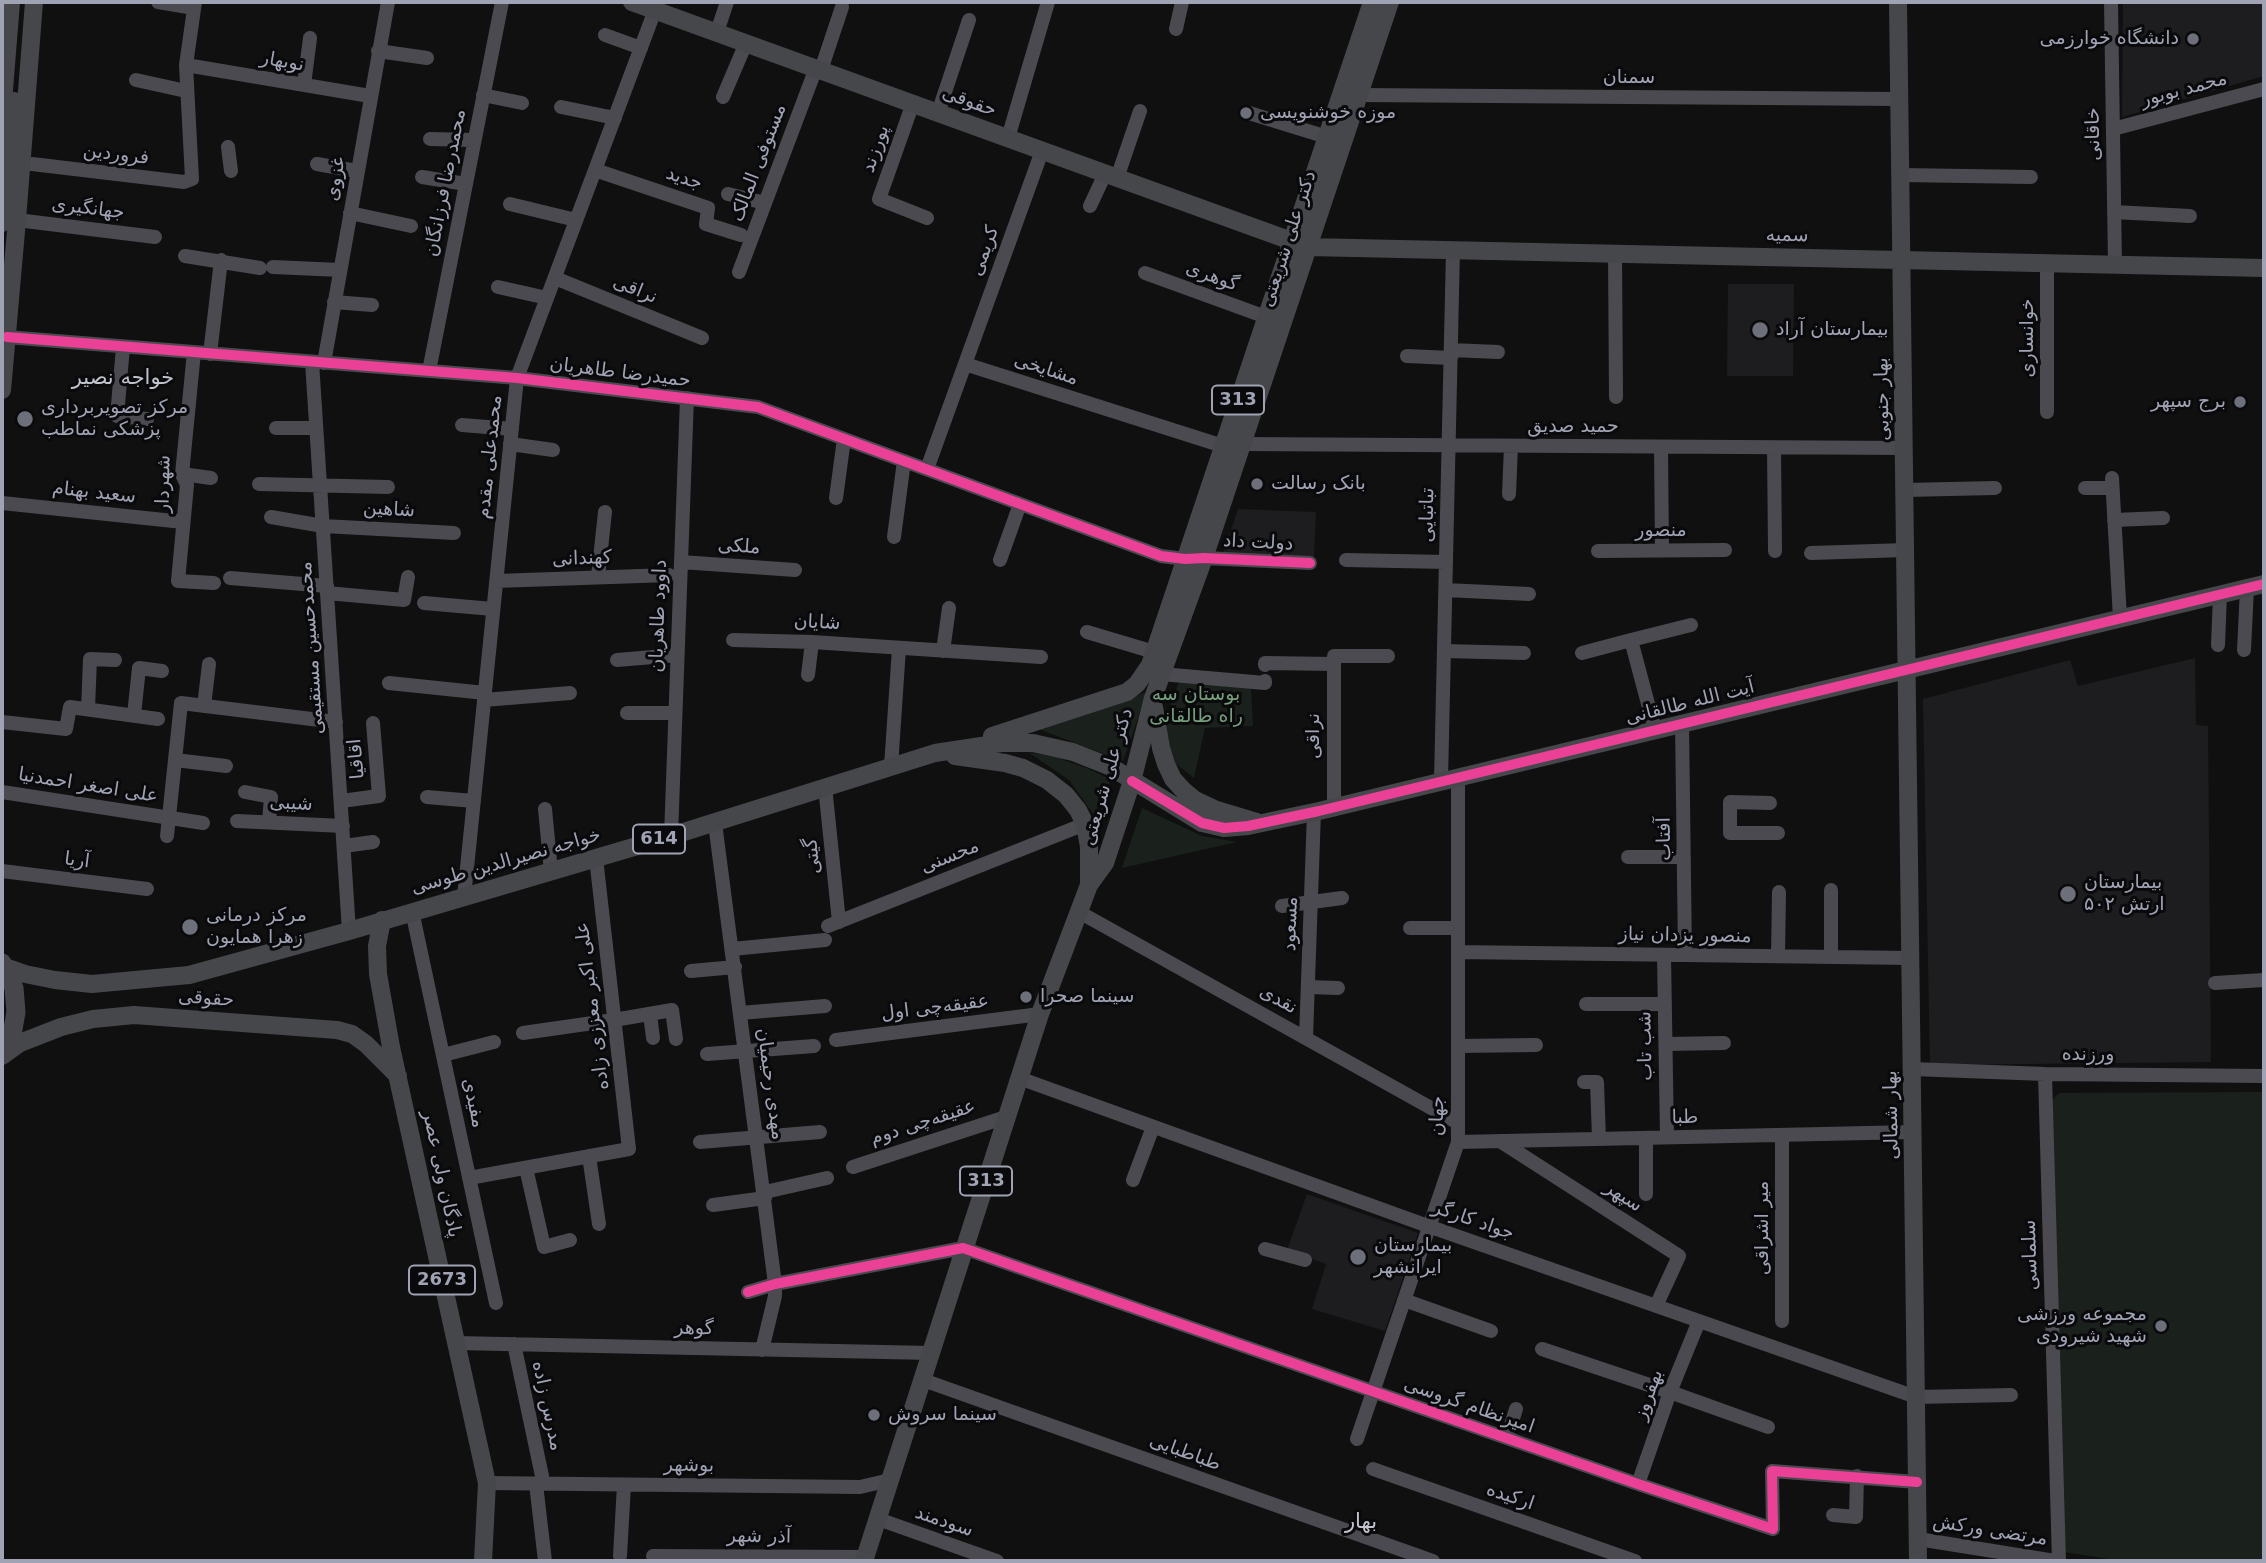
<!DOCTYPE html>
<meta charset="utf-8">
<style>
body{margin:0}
#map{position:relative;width:2266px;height:1563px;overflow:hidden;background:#101010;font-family:"DejaVu Sans",sans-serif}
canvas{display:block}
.frame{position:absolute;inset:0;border:4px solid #9fa3b3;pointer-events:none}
</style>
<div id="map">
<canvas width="2266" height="1563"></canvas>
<div class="frame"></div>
</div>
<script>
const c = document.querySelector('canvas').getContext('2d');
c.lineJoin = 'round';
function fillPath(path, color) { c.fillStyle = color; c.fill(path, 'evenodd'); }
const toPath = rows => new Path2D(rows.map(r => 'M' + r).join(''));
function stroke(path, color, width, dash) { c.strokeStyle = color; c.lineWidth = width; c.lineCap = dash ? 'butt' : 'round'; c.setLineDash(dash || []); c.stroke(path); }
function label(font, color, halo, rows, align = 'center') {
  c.font = font + ' "DejaVu Sans",Cairo,sans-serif'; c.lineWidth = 6; c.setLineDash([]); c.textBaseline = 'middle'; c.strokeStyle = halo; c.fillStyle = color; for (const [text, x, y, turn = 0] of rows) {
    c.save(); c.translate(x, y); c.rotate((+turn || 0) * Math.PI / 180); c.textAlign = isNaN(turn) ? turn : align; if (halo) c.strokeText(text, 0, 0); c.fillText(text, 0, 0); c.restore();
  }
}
const built = toPath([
 [2123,2,2264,2,2264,76,2122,117],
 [1728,284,1794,284,1793,376,1727,376],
 [1238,509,1316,512,1314,558,1223,554],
 [2195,658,2196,725,2208,726,2211,1062,1930,1065,1923,699,2070,660,2078,686],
 [1307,1194,1418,1233,1385,1331,1312,1309,1326,1264,1287,1250]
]);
const green = toPath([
 [1179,681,1251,687,1253,726,1205,728,1194,778,1176,764,1167,743,1165,721],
 [1147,692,1123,761,1038,729],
 [1028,752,1055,757,1089,769,1111,780,1094,815,1069,780],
 [1142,808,1202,836,1237,842,1122,868],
 [2264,1092,2264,1561,2122,1561,2064,1552,2052,1100,2059,1093]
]);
const minor = toPath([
 [158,2,194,8],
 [2111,2,2115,265],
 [1176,29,1182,2],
 [717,32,727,2],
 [605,35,641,48],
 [378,51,427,58],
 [186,65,370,96],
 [821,70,842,7],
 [136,80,186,91],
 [304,85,310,38],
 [483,95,522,103],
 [1358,95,1899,99],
 [723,97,746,43],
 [913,103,879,199,927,218],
 [561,107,615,118],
 [938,113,969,20],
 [1249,113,1327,137],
 [2113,129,2264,89],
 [1008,138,1048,2],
 [430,139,474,140],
 [228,147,231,171],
 [32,164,184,182,192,179,186,65,195,2],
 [317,164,357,171],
 [595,170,708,208,706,224,741,235],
 [1901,175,2031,177],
 [422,177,466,184],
 [1117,178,1140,111],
 [728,194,765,203],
 [510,204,576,220],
 [1090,206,1105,174],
 [2114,212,2190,216],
 [350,213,411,226],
 [17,220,155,237],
 [1615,254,1616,397],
 [185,256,260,268],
 [273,267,340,270],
 [739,272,816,68],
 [1145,273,1266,317],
 [555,278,702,338],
 [498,287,547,298],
 [334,302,372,305],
 [7,337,517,378,758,407,1161,556,1185,559,1204,558,1310,563],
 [123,347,117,416,147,419],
 [1451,350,1498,352],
 [194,352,182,474,187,485,178,581,214,583],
 [210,354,221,260],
 [1407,356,1451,358],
 [312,362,349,931],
 [324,363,388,2],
 [965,364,1223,446],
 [429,371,502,2],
 [2047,412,2047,263],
 [462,425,512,429],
 [276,428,316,428],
 [510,444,553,450],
 [1242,444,1904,448],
 [1661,447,1662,550],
 [1774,448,1775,551],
 [927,469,1042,151],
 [182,474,211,478],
 [2112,478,2120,618],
 [259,484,388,487],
 [2085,488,2112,488],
 [1905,490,1995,488],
 [1509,494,1511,446],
 [836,498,844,439],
 [2,503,183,522],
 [271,517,323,526,454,533],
 [2114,520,2163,518],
 [894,537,904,461],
 [1598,551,1725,550],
 [1811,553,1906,550],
 [1000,560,1020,504],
 [1346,560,1446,562],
 [681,562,795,570],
 [598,577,605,512],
 [230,578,327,586],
 [496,581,669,575],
 [1446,590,1529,594],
 [327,593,404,600,408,577],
 [424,603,493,609],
 [1087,632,1154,652],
 [733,640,812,642,1041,657],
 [2218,645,2220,595],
 [2244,650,2247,588],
 [943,651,949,608],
 [1444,651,1524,653],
 [1582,653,1631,640],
 [617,660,677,655],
 [1265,665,1265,663,1334,664],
 [1161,674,1265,683,1265,681],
 [808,675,812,642],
 [389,683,485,693],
 [484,700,570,693],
 [204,706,209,664],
 [88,709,90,659,115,660],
 [627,713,675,713],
 [134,715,139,668,162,671],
 [2,722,66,729,70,707,158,719],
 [1682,723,1685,955],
 [1655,730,1631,640,1691,625],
 [175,760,226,766],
 [891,767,899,648],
 [1441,781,1453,250],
 [825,786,839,922],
 [2,792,203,823],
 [245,792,271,797,269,822],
 [427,797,474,801],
 [341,801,379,796,373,723],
 [1770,803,1730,802,1730,833,1778,833],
 [1334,807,1334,656,1388,656],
 [545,809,551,871],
 [237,821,343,826],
 [715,823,775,1284,775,1296,762,1350],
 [167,836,181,703,336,722],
 [671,836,687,398],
 [344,846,373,842],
 [1628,857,1684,857],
 [2,871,147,889],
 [464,897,517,378,658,2],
 [1282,906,1342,898],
 [412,911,496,1303],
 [1079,912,1458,1123],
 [828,926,1085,824],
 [1410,928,1458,928],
 [732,949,825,940],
 [1458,952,1911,958],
 [1664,955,1667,1137],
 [1778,956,1779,892],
 [1831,957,1831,890],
 [691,971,735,967],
 [2215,983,2264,980],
 [1308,987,1338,988],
 [1586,1004,1665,1004],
 [740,1013,825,1006],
 [650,1014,653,1038],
 [523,1033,614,1020,672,1010,676,1039],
 [1306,1038,1314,812],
 [836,1040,1040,1014],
 [1666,1044,1724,1043],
 [1458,1046,1536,1045],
 [707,1054,814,1046],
 [443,1055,494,1042],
 [1912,1069,2045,1074,2264,1076],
 [2045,1074,2059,1561],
 [1019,1078,1428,1226,1916,1397,2011,1395],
 [1584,1082,1597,1082,1599,1139],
 [1782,1135,1782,1321],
 [1646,1138,1646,1194],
 [1500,1141,1679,1256,1656,1306],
 [700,1142,820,1132],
 [1458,1142,1913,1132],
 [589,1156,599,1224],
 [853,1167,1006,1117],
 [526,1168,544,1247,570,1240],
 [469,1178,629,1149,596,858],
 [1133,1180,1153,1127],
 [765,1192,827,1178],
 [713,1205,765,1198],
 [1265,1249,1305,1260],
 [748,1292,775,1284,963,1248,1638,1484,1773,1529,1772,1471,1917,1482],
 [1404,1300,1491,1331],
 [456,1343,931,1353],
 [514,1344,542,1476],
 [1542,1349,1670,1392,1768,1427],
 [923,1380,1433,1561],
 [1507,1438,1516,1409],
 [1357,1439,1458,1142,1458,778],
 [1373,1469,1635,1561],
 [487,1483,860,1487,890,1480],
 [536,1484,545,1561],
 [1638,1484,1670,1392,1699,1321],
 [1833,1515,1856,1517,1857,1476],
 [878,1519,997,1561],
 [1918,1539,2055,1561],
 [620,1556,624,1485],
 [653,1556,865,1557]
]);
const major = toPath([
 [632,2,1308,247,2264,268],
 [1898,2,1918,1561],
 [2,115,11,2],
 [2,223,14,101],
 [2,390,17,220,34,2],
 [1154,707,1161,748,1166,764,1173,779,1184,791,1195,800,1214,809,1257,822],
 [992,736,1127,692,1137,684,1150,665,1372,2],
 [955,756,1005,763,1023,768,1047,780,1066,795,1078,810,1085,824,1089,847,1089,885],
 [382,920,377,946,378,974,391,1047,487,1483,483,1561],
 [5,967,25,974,55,980,92,984,189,975,349,931,671,836,935,753,1001,743,1033,743,1073,752,1111,767,1202,823,1224,828,1248,826,1319,811,2264,584],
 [2,1056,20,1043,61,1027,93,1019,134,1015,337,1030,352,1034,366,1044,398,1076],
 [864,1561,1040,1014,1089,885,1105,863,1132,781,1153,698,1204,558,1390,2]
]);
const highway = toPath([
 [2,963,14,988,16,1012,12,1035,2,1054]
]);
const cycleway = toPath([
 [7,337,517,378,758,407,1161,556,1185,559,1204,558,1310,563],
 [1132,781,1202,823,1224,828,1248,826,1319,811,2264,584],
 [748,1292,775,1284,963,1248,1638,1484,1773,1529,1772,1471,1917,1482]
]);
const markers = [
 [2193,39,7,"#6d707a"],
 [1246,113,7,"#6d707a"],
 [1760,330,9,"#6d707a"],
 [2240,402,7,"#6d707a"],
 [25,419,9,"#6d707a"],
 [1257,484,7,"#6d707a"],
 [2068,894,9,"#6d707a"],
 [190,927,9,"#6d707a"],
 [1026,997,7,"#6d707a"],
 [1358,1257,9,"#6d707a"],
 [2161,1326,7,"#6d707a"],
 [874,1415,7,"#6d707a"]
];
const shields = [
 [1238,400,52],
 [659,839,52],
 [986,1181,52],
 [442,1280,66]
];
const shieldNames = [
 ["313",1238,400],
 ["614",659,839],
 ["313",986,1181],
 ["2673",442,1280]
];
const poiNames = [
 ["دانشگاه خوارزمی",2179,39,"right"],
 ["موزه خوشنویسی",1260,113],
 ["بیمارستان آراد",1776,330],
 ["برج سپهر",2226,402,"right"],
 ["مرکز تصویربرداری",41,408],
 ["پزشکی نماطب",41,430],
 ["بانک رسالت",1271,484],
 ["بیمارستان",2084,883],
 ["۵۰۲ ارتش",2084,905],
 ["مرکز درمانی",206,916],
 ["زهرا همایون",206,938],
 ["سینما صحرا",1040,997],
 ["بیمارستان",1374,1246],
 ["ایرانشهر",1374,1268],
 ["مجموعه ورزشی",2147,1315,"right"],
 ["شهید شیرودی",2147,1337,"right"],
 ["سینما سروش",888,1415]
];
const streetNames = [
 ["نوبهار",282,62,10],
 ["سمنان",1629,78],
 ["محمد بوبور",2184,90,-15],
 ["حقوقی",969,102,20],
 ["خاقانی",2094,134,-91],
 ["پورزند",876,149,-71],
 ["فروردین",116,155,7],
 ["مستوفی المالک",759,163,-69],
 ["غزوی",336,179,-80],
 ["جدید",684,179,19],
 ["محمدرضا فرزانگان",446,183,-79],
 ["جهانگیری",88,209,7],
 ["سمیه",1787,236,1],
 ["دکتر علی شریعتی",1289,239,-72],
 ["کریمی",985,251,-70],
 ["گوهری",1212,277,20],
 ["نراقی",635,290,22],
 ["خوانساری",2028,338,-90],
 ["مشایخی",1046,370,18],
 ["حمیدرضا طاهریان",620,373,7],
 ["بهار جنوبی",1883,399,-91],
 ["حمید صدیق",1573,427],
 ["محمدعلی مقدم",490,457,-84],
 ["شهردار",164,484,-89],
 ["سعید بهنام",94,493,6],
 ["شاهین",389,510,3],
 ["تباتبایی",1428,515,-89],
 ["منصور",1661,531],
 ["دولت داد",1258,543,3],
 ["ملکی",739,547,4],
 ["کهندانی",582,559,-2],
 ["داوود طاهریان",659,616,-88],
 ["شایان",817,623,3],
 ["محمدحسین مستقیمی",312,648,-94],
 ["آیت الله طالقانی",1690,703,-14],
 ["نراقی",1314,736,-90],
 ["اقاقیا",357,759,-95],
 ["دکتر علی شریعتی",1108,777,-74],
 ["علی اصغر احمدنیا",88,786,9],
 ["شیبی",291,804,3],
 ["آفتاب",1665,839,-91],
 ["گیتی",813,856,-96],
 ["محسنی",950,857,-22],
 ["آریا",77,861,7],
 ["خواجه نصیرالدین طوسی",506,862,-16],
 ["مسعود",1291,924,-88],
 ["منصور یزدان نیاز",1685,936,1],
 ["حقوقی",206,999,4],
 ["نقدی",1278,1000,29],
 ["علی اکبر معززی زاده",593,1006,-97],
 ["عقیقه‌چی اول",935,1008,-7],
 ["شب تاب",1646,1046,-91],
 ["ورزنده",2088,1055],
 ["مهدی رحیمیان",770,1084,82],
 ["مفیدی",473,1103,78],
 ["بهار شمالی",1892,1115,-91],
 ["جهان",1438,1116,-89],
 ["طبا",1685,1118,-1],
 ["عقیقه‌چی دوم",923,1123,-18],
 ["پادگان ولی عصر",441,1174,78],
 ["سپهر",1623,1197,33],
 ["جواد کارگر",1473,1221,19],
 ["میر اشراقی",1763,1228,-90],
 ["سلماسی",2031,1255,-92],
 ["گوهر",694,1329,1],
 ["بهفروز",1649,1395,-70],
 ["مدرس زاده",547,1406,78],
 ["امیرنظام گروسی",1469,1406,19],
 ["طباطبایی",1185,1453,20],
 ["بوشهر",689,1466,1],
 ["ارکیده",1510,1497,19],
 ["سودمند",944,1522,19],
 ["مرتضی ورکش",1990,1531,9],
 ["آذر شهر",759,1537,1]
];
const parkNames = [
 ["بوستان سه",1196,695],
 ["راه طالقانی",1196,717]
];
const neighbourhoodNames = [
 ["خواجه نصیر",123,379],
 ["بهار",1361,1523]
];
fillPath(built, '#1d1d1f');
fillPath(green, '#1a201b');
stroke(minor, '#4a4a50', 14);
stroke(major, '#46474b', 18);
stroke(highway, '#47474b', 19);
stroke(cycleway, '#ea4096', 10);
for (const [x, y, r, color] of markers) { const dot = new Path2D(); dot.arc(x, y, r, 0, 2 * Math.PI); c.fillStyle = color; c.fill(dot); stroke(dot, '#0a0a0c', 2.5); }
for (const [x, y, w] of shields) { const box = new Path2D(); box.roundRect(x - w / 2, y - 14.5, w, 29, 5); c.fillStyle = '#0a0a0c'; c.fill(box); stroke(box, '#9fa3b3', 2); }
label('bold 18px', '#9fa3b3', null, shieldNames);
label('19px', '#9fa3b3', '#0a0a0c', poiNames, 'left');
label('19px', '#9fa3b3', '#0a0a0c', streetNames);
label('19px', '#759f7c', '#0a0a0c', parkNames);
label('21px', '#c1c3ce', '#0a0a0c', neighbourhoodNames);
</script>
